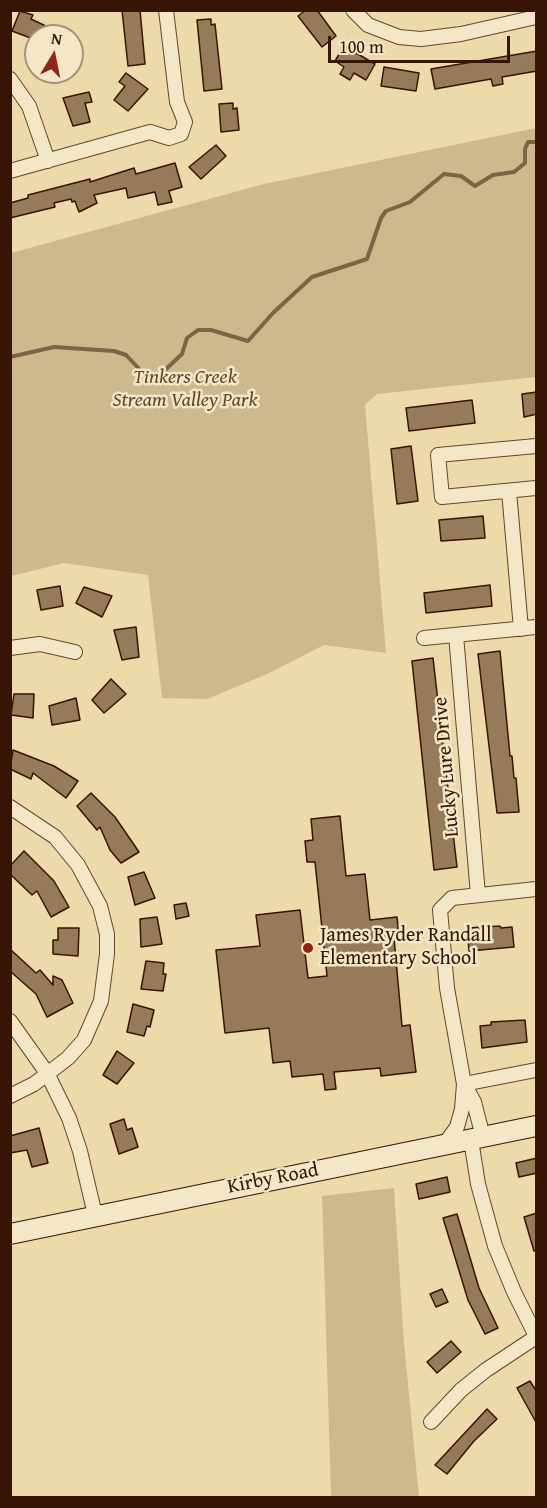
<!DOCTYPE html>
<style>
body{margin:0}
#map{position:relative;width:547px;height:1508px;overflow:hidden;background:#eddaaa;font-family:"Gentium Book Plus",serif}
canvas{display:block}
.frame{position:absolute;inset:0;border:12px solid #361504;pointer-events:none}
.north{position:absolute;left:24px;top:24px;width:60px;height:60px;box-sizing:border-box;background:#f3e7c8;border:2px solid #a7937a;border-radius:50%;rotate:10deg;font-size:16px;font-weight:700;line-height:24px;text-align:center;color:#361504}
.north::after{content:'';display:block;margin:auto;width:21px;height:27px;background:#8f2418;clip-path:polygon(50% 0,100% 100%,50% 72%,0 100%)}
.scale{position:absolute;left:328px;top:36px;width:182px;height:27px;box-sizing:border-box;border:3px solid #361504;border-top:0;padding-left:8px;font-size:18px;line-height:21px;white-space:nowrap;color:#361504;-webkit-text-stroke:4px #f3e7c8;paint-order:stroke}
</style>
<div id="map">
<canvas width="547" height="1508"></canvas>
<div class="frame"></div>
<div class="north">N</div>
<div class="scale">100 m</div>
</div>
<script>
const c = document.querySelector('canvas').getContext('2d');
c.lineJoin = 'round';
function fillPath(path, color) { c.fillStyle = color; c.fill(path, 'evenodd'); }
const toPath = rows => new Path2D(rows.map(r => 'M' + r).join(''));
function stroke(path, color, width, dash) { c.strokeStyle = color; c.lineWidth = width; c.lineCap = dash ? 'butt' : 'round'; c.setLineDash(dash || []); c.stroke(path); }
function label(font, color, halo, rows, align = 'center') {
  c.font = font + ' "Gentium Book Plus",serif'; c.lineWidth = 5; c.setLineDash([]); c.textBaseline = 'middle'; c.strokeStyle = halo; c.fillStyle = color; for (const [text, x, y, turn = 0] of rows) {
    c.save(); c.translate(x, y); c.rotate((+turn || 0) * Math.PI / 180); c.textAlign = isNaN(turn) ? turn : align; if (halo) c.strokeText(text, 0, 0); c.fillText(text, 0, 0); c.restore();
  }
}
const green = toPath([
 [536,128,536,377,377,394,365,405,386,653,324,645,265,675,207,699,162,698,148,575,64,563,11,576,11,253,264,184],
 [394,1188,404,1343,419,1497,331,1497,322,1196]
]);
const stream = toPath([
 [10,357,54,347,114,351,126,355,142,372,153,376,165,370,182,354,187,338,198,330,211,330,248,341,273,313,312,277,367,259,381,218,386,211,410,202,444,174,461,176,475,186,493,175,514,172,525,163,525,149,528,142,536,142]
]);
const building = toPath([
 [122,10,140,10,145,64,128,66,122,10],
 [306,10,317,10,336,36,322,47,298,16,306,10],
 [20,11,33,15,31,19,50,28,47,36,36,36,36,40,12,31,20,11],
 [211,19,211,25,215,24,222,89,204,91,197,20,211,19],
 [344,46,375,64,366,80,354,73,350,80,340,74,344,67,335,61,344,46],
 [537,51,537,71,502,77,503,84,493,86,491,79,435,89,431,69,537,51],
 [384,67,419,73,416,91,381,86,384,67],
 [126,73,148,89,128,111,114,100,125,86,119,82,126,73],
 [89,92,92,102,85,103,90,122,73,126,63,98,89,92],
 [233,103,233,109,237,108,239,130,221,132,219,104,233,103],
 [216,145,226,156,201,179,189,167,216,145],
 [175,163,182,187,169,191,172,202,158,205,155,192,128,198,126,188,94,195,97,203,79,212,75,201,72,202,71,199,54,203,55,207,10,218,10,203,28,198,28,195,90,179,90,182,134,168,136,174,175,163],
 [537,392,537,414,524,417,522,394,537,392],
 [472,400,475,423,409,431,406,408,472,400],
 [411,446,418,501,397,504,391,449,411,446],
 [483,516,485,538,441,541,439,520,483,516],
 [490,585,492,606,426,613,424,593,490,585],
 [60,586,63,606,41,610,37,590,60,586],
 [84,587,112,596,102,617,76,603,84,587],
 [136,627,139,657,122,660,114,630,136,627],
 [500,651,510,756,512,756,514,778,516,778,519,812,497,813,478,654,500,651],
 [433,658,457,867,434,870,412,661,433,658],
 [111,679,126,694,104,713,92,700,111,679],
 [14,694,34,694,33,718,11,715,14,694],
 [76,698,80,720,52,725,49,706,76,698],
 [13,750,54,766,78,781,66,798,33,773,31,779,10,769,13,750],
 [91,793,115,817,139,852,121,863,110,850,100,827,97,830,77,806,91,793],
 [340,816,346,876,365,874,370,920,397,917,399,937,394,938,402,1026,410,1025,416,1072,381,1076,380,1068,334,1072,336,1089,325,1090,323,1074,292,1077,290,1061,273,1063,269,1028,225,1033,216,950,260,946,256,915,300,910,308,978,327,976,315,862,307,862,305,841,313,840,311,819,340,816],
 [24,851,54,881,69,907,51,917,37,891,32,895,10,874,10,866,24,851],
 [144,872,155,898,135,905,128,877,144,872],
 [186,903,189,916,176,919,174,905,186,903],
 [157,917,162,944,141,947,140,919,157,917],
 [500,926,501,928,512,927,514,947,469,951,467,928,500,926],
 [58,928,79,928,78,956,53,954,53,940,58,940,58,928],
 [10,949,36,973,40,970,53,985,53,976,62,980,73,1003,47,1017,36,994,10,971,10,949],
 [146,961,164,963,163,974,166,974,163,991,141,989,146,961],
 [133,1004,154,1010,150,1027,147,1026,144,1036,127,1032,133,1004],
 [525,1020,527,1042,482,1048,480,1026,491,1025,491,1022,525,1020],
 [117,1051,134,1063,117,1084,103,1075,117,1051],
 [124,1119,127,1130,132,1128,138,1147,119,1154,110,1124,124,1119],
 [39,1128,48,1163,32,1167,27,1150,10,1153,10,1136,39,1128],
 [537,1158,537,1173,519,1177,516,1163,537,1158],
 [447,1177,450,1192,419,1199,416,1184,447,1177],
 [537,1213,537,1250,534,1251,524,1217,537,1213],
 [457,1214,479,1288,498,1328,485,1334,468,1300,443,1218,457,1214],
 [442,1289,448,1302,436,1307,430,1294,442,1289],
 [451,1341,461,1352,437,1373,427,1362,451,1341],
 [530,1381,537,1392,537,1424,517,1388,530,1381],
 [487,1409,497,1419,474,1441,447,1474,435,1465,487,1409]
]);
const street = toPath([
 [353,10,368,25,399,37,421,39,461,34,536,17],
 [10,79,29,106,48,161],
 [10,171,150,132,169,138,181,134,185,122,177,102,166,10],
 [536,446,438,455,442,497,536,488],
 [509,491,521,629],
 [456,635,478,895],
 [424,638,536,627],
 [10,648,40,644,75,652],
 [10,807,55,837,78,865,100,906,107,934,107,954,101,1001,84,1040,68,1058,34,1084,10,1096],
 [10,1021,47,1073,69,1118,80,1151,95,1215],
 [464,1084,536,1070],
 [464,1084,474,1102,483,1137],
 [471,1140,478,1184,495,1246,514,1292,536,1336],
 [444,1145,457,1127,462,1109,464,1084,447,988,440,910,452,898,536,889],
 [431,1422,461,1390,486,1370,536,1337]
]);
const secondary = toPath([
 [10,1234,536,1126]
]);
const markers = [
 [308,948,6,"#8f2418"]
];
const parkNames = [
 ["Tinkers Creek",185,378],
 ["Stream Valley Park",185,401]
];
const streetNames = [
 ["Lucky Lure Drive",447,767,-95],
 ["Kirby Road",273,1179,-11]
];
const poiNames = [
 ["James Ryder Randall",320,936],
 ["Elementary School",320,959]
];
fillPath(green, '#ceb98e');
stroke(stream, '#7f6346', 4);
fillPath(building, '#957b5a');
stroke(building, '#361504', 1.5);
stroke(street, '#64462e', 16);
stroke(secondary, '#361504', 22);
stroke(street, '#f3e7c8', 14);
stroke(secondary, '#f3e7c8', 20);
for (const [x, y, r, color] of markers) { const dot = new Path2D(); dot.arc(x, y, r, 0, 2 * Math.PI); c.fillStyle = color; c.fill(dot); stroke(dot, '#f3e7c8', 2); }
label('italic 20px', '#64462d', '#f3e7c8', parkNames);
label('20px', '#361504', '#f3e7c8', streetNames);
label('20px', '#361504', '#f3e7c8', poiNames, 'left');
</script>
